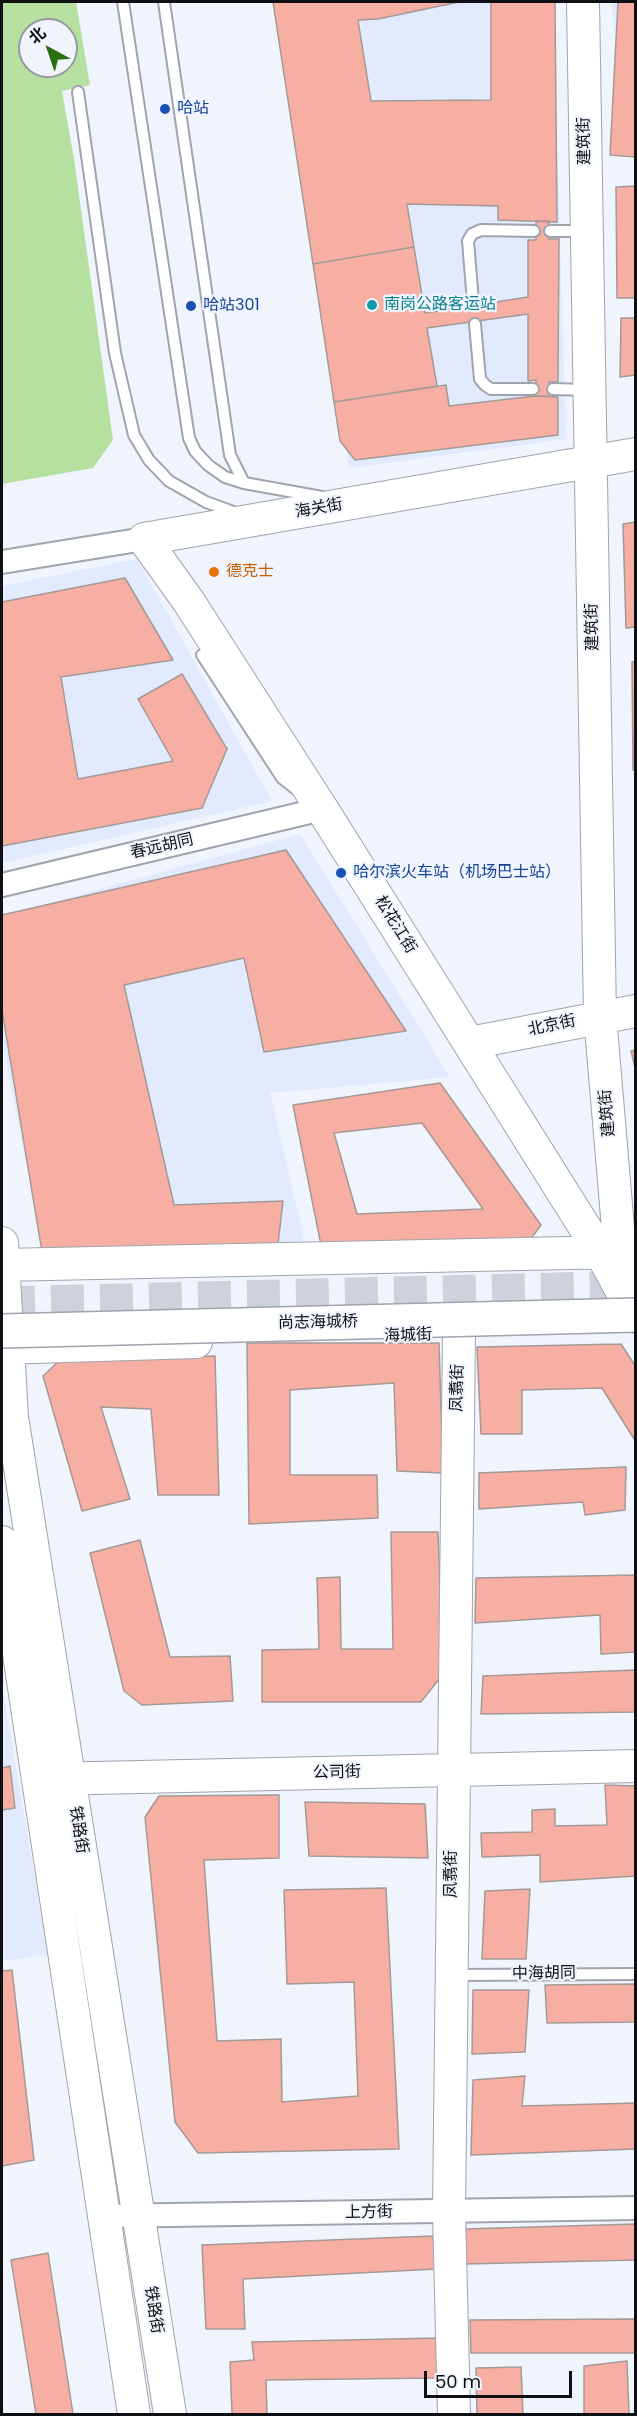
<!DOCTYPE html>
<meta charset="utf-8">
<style>
body{margin:0}
#map{position:relative;width:637px;height:2416px;overflow:hidden;background:#f0f4fd;font-family:Poppins,"Noto Sans SC",sans-serif}
canvas{display:block}
.frame{position:absolute;inset:0;border:3px solid #0e1013;pointer-events:none}
.north{position:absolute;left:18px;top:18px;width:60px;height:60px;box-sizing:border-box;background:#f0f4fd;border:2px solid #96999f;border-radius:50%;rotate:320deg;font-size:16px;font-weight:700;line-height:24px;text-align:center;color:#0e1013}
.north::after{content:'';display:block;margin:auto;width:21px;height:27px;background:#2a700f;clip-path:polygon(50% 0,100% 100%,50% 72%,0 100%)}
.scale{position:absolute;left:424px;top:2371px;width:148px;height:27px;box-sizing:border-box;border:3px solid #0e1013;border-top:0;padding-left:8px;font-size:18px;line-height:21px;white-space:nowrap;color:#0e1013;-webkit-text-stroke:4px #f0f4fd;paint-order:stroke}
</style>
<div id="map">
<canvas width="637" height="2416"></canvas>
<div class="frame"></div>
<div class="north">北</div>
<div class="scale">50 m</div>
</div>
<script>
const c = document.querySelector('canvas').getContext('2d');
c.lineJoin = 'round';
function fillPath(path, color) { c.fillStyle = color; c.fill(path, 'evenodd'); }
const toPath = rows => new Path2D(rows.map(r => 'M' + r).join(''));
function stroke(path, color, width, dash) { c.strokeStyle = color; c.lineWidth = width; c.lineCap = dash ? 'butt' : 'round'; c.setLineDash(dash || []); c.stroke(path); }
function label(font, color, halo, rows, align = 'center') {
  c.font = font + ' Poppins,"Noto Sans SC",sans-serif'; c.lineWidth = 4.5; c.setLineDash([]); c.textBaseline = 'middle'; c.strokeStyle = halo; c.fillStyle = color; for (const [text, x, y, turn = 0] of rows) {
    c.save(); c.translate(x, y); c.rotate((+turn || 0) * Math.PI / 180); c.textAlign = isNaN(turn) ? turn : align; if (halo) c.strokeText(text, 0, 0); c.fillText(text, 0, 0); c.restore();
  }
}
const built = toPath([
 [278,2,553,2,566,439,349,468],
 [611,2,635,2,635,30,615,32],
 [137,559,272,801,2,863,2,586],
 [300,834,450,1077,270,1093,305,1243,43,1250,2,1038,2,916],
 [2,1684,48,1955,2,1961]
]);
const green = toPath([
 [2,2,76,2,90,85,62,91,74,159,113,440,93,468,2,484],
 [30,30,66,30,66,66,30,66]
]);
const building = toPath([
 [273,2,459,2,378,19,358,20,371,101,491,100,491,2,555,2,557,222,498,220,498,206,407,204,414,247,313,264,273,2],
 [618,2,636,2,636,157,610,155,618,2],
 [636,186,636,298,617,298,616,187,636,186],
 [536,221,549,221,548,239,559,239,558,382,549,382,550,396,535,396,536,380,528,381,528,314,427,328,437,386,334,402,313,264,414,247,425,313,528,297,528,240,536,240,536,221],
 [621,318,636,318,636,375,620,377,621,318],
 [446,385,449,406,535,396,558,397,558,435,355,460,340,441,334,402,446,385],
 [636,522,636,627,626,628,623,524,636,522],
 [125,578,173,660,61,677,78,779,173,761,138,699,182,674,227,749,202,808,2,846,2,602,125,578],
 [636,661,636,770,633,770,632,662,636,661],
 [286,850,406,1031,264,1052,244,958,124,985,174,1205,283,1201,277,1252,43,1258,2,1010,2,915,286,850],
 [636,1050,636,1072,631,1051,636,1050],
 [440,1083,541,1225,527,1244,323,1255,293,1105,440,1083],
 [422,1123,483,1209,357,1214,334,1133,422,1123],
 [247,1343,439,1343,443,1473,397,1471,394,1383,290,1390,290,1475,377,1475,378,1518,249,1524,247,1343],
 [621,1344,636,1367,636,1442,602,1388,522,1390,522,1434,481,1434,477,1347,621,1344],
 [215,1356,219,1495,158,1495,151,1409,101,1407,130,1499,82,1511,43,1376,61,1359,215,1356],
 [626,1467,625,1510,585,1515,583,1502,479,1509,479,1473,626,1467],
 [391,1532,438,1532,443,1674,421,1702,262,1702,262,1650,319,1649,317,1578,340,1577,341,1649,393,1649,391,1532],
 [140,1540,170,1657,230,1656,233,1701,142,1705,124,1691,90,1553,140,1540],
 [636,1575,636,1652,601,1654,600,1615,475,1623,476,1578,636,1575],
 [636,1670,636,1712,481,1714,483,1676,636,1670],
 [10,1766,15,1808,2,1810,2,1768,10,1766],
 [605,1785,636,1786,636,1876,540,1882,540,1855,482,1857,481,1833,532,1832,532,1810,555,1809,555,1826,607,1825,605,1785],
 [279,1795,279,1858,204,1860,217,2041,281,2039,282,2102,358,2096,354,1982,287,1984,284,1890,386,1888,399,2149,198,2153,175,2122,145,1817,159,1796,279,1795],
 [305,1802,425,1804,428,1858,309,1856,305,1802],
 [530,1889,526,1959,482,1959,485,1891,530,1889],
 [12,1970,34,2160,2,2166,2,1971,12,1970],
 [636,1984,636,2022,547,2023,545,1985,636,1984],
 [473,1990,529,1990,525,2052,472,2054,473,1990],
 [525,2076,522,2106,636,2103,636,2149,471,2155,473,2080,525,2076],
 [636,2224,636,2260,466,2264,463,2229,636,2224],
 [433,2236,437,2269,243,2279,245,2329,206,2329,202,2245,433,2236],
 [48,2253,73,2414,36,2414,11,2260,48,2253],
 [636,2319,636,2353,471,2353,470,2320,636,2319],
 [439,2338,436,2378,266,2380,267,2414,232,2414,230,2362,254,2360,252,2342,439,2338],
 [627,2361,629,2414,584,2414,584,2366,627,2361],
 [521,2367,523,2414,477,2414,476,2368,521,2367]
]);
const primaryTunnel = toPath([
 [2,1303,636,1287]
]);
const lane = toPath([
 [123,2,189,438,195,451,208,465,225,477,244,483,322,497],
 [164,2,230,455,244,483],
 [78,92,115,353,134,435,149,460,169,481,206,502,236,513],
 [550,231,583,231],
 [473,302,468,241,472,234,481,230,534,231],
 [475,324,480,379,485,385,491,389,533,389],
 [553,389,586,390],
 [202,655,282,778,296,789],
 [453,1975,636,1974]
]);
const street = toPath([
 [2,562,144,539],
 [2,885,322,809],
 [103,2216,636,2208]
]);
const secondary = toPath([
 [583,2,600,1016,620,1252,635,1280],
 [636,454,144,539,189,602,322,809,601,1253,636,1317],
 [470,1043,636,1011],
 [2,1243,12,1417,170,2414],
 [2,1265,617,1252],
 [2,1348,196,1342],
 [2,1542,134,2414],
 [49,1779,636,1766],
 [454,2414,449,2212,459,1334]
]);
const primaryBridge = toPath([
 [2,1331,636,1315]
]);
const markers = [
 [165,109,6,"#1a4fb4"],
 [372,305,6,"#0f9aa8"],
 [191,306,6,"#1a4fb4"],
 [214,572,6,"#e8710a"],
 [341,873,6,"#1a4fb4"]
];
const transitNames = [
 ["哈站",177,109],
 ["哈站301",203,306],
 ["哈尔滨火车站（机场巴士站）",353,873]
];
const streetNames = [
 ["建筑街",585,141,-91],
 ["海关街",319,509,-10],
 ["建筑街",593,627,-91],
 ["春远胡同",162,847,-13],
 ["松花江街",395,925,58],
 ["北京街",552,1026,-12],
 ["建筑街",608,1113,-95],
 ["尚志海城桥",318,1323,-1],
 ["海城街",408,1336,-2],
 ["凤翥街",458,1388,-89],
 ["公司街",337,1773,-1],
 ["铁路街",78,1830,81],
 ["凤翥街",452,1874,-90],
 ["中海胡同",544,1974,-1],
 ["上方街",369,2213,-1],
 ["铁路街",153,2310,81]
];
const cultureNames = [
 ["南岗公路客运站",384,305]
];
const foodNames = [
 ["德克士",226,572]
];
fillPath(built, '#e1ebfd');
fillPath(green, '#b5e09f');
fillPath(building, '#f6afa2');
stroke(building, '#a59996', 1.5);
stroke(primaryTunnel, '#ced2da', 33, [33, 16]);
stroke(lane, '#9fa4ae', 14);
stroke(street, '#9fa4ae', 26);
stroke(secondary, '#9fa4ae', 34);
stroke(lane, '#fff', 10);
stroke(street, '#fff', 22);
stroke(secondary, '#fff', 32);
stroke(primaryBridge, '#9fa4ae', 36, []);
stroke(primaryBridge, '#fff', 33);
for (const [x, y, r, color] of markers) { const dot = new Path2D(); dot.arc(x, y, r, 0, 2 * Math.PI); c.fillStyle = color; c.fill(dot); stroke(dot, '#f0f4fd', 2); }
label('16px', '#164399', '#f0f4fd', transitNames, 'left');
label('16px', '#0e1013', '#f0f4fd', streetNames);
label('16px', '#0d838f', '#f0f4fd', cultureNames, 'left');
label('16px', '#c56008', '#f0f4fd', foodNames, 'left');
</script>
